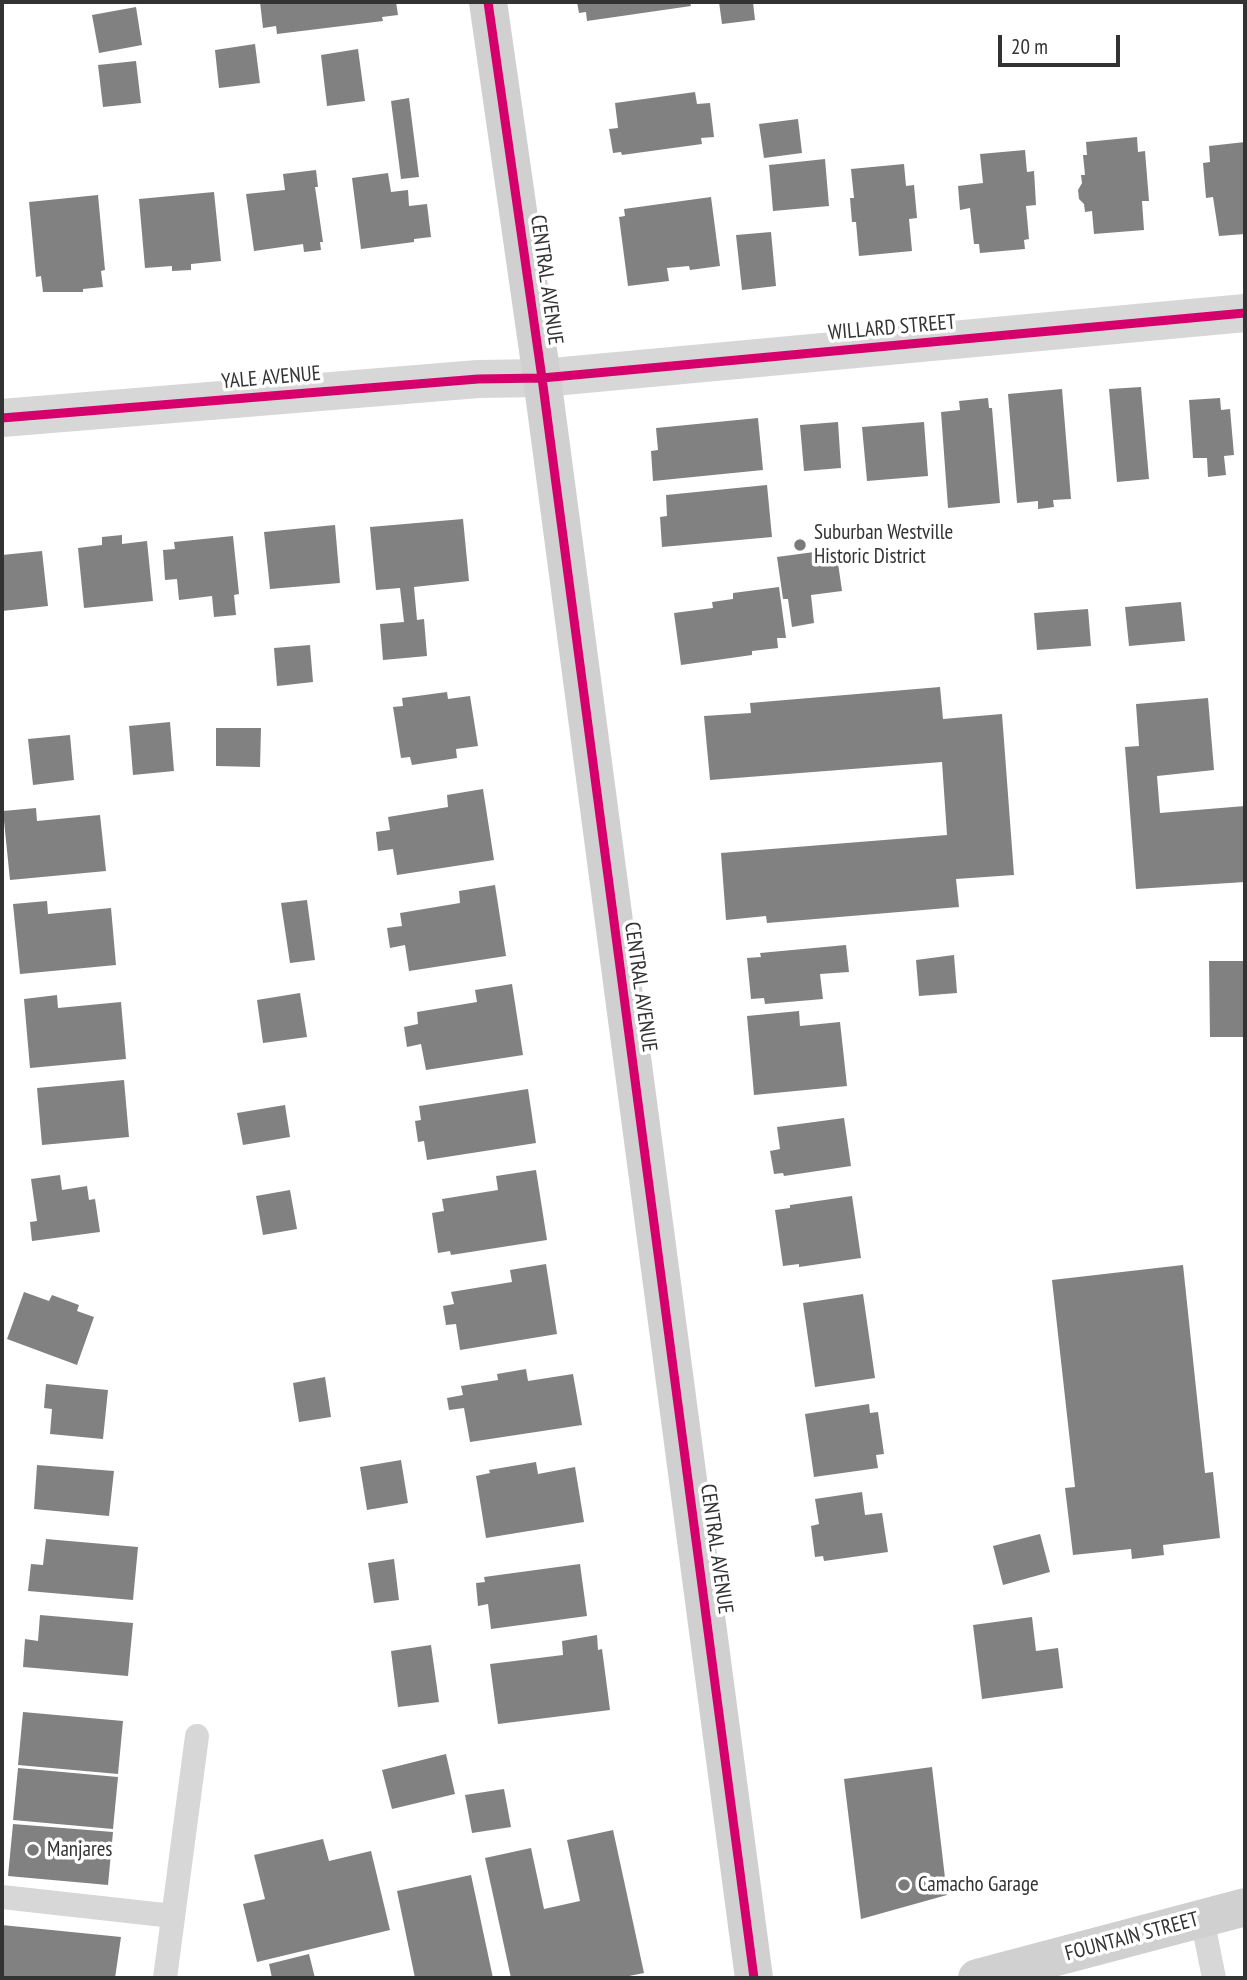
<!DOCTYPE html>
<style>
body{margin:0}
#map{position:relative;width:1247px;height:1980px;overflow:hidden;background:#fff;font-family:"PT Sans Narrow",sans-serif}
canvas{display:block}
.frame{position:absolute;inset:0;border:4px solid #333;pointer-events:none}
.scale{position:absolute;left:998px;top:35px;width:122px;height:32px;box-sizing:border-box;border:4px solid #333;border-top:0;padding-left:9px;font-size:21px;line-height:24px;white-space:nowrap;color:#333;-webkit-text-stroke:5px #fff;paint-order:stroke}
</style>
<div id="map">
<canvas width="1247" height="1980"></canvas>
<div class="frame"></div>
<div class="scale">20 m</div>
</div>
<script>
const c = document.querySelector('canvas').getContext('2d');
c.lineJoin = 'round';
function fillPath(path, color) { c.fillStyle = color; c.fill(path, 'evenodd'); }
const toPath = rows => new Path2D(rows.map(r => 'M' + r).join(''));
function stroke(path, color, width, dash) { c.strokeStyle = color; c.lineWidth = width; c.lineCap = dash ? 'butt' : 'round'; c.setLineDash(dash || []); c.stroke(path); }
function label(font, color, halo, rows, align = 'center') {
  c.font = font + ' "PT Sans Narrow",sans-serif'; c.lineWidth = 7; c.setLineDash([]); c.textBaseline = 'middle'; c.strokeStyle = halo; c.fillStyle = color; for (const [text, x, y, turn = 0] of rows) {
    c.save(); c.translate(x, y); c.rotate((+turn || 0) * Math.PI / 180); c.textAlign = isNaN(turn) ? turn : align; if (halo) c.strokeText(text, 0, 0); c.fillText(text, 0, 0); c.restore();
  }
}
const building = toPath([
 [260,2,396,2,398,15,382,17,383,21,277,34,276,26,263,28],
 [577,2,690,2,691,6,587,21,586,12,579,13],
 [719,2,753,2,755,20,722,24],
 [136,7,142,45,99,53,92,15],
 [255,44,260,83,219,88,215,50],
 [358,49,365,101,327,106,321,55],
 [136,61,141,103,103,107,98,65],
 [695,92,697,104,710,103,714,137,701,138,702,144,622,155,621,152,613,153,609,129,618,128,615,103],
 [409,98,419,177,401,179,391,101],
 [798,119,802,153,764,158,759,124],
 [1137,137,1138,152,1145,151,1149,201,1142,201,1144,230,1094,234,1092,211,1085,212,1084,204,1079,199,1078,190,1082,183,1081,175,1085,175,1083,155,1087,155,1086,142],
 [1245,142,1245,234,1219,236,1213,197,1206,198,1203,163,1210,162,1209,146],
 [1025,150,1027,172,1034,171,1036,205,1026,206,1029,239,1024,240,1025,249,980,253,979,244,974,244,970,208,960,210,958,186,983,183,980,154],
 [825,159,829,206,773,211,769,165],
 [904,164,906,186,914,185,917,218,909,219,912,251,859,256,856,222,852,222,850,198,854,198,851,169],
 [316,170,318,187,315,187,323,242,320,242,321,250,304,252,303,244,254,251,246,194,285,190,283,174],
 [388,173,391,192,408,190,409,206,427,204,431,237,414,239,414,242,361,249,352,178],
 [214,192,221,261,191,264,191,270,172,271,172,266,145,268,139,199],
 [98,195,105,270,101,271,103,287,83,289,83,292,43,292,41,276,36,277,29,202],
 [711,197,720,266,690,270,689,266,667,268,669,281,628,286,619,217,625,216,624,209],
 [771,232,776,286,742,290,736,235],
 [1141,387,1149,479,1117,482,1109,389],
 [1062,389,1071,499,1053,500,1054,507,1038,509,1038,501,1017,503,1008,394],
 [988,398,989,408,992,408,1000,503,948,508,941,412,960,410,959,401],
 [1220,398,1221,410,1230,409,1234,455,1224,456,1226,475,1208,477,1207,458,1193,458,1189,400],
 [758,418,763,470,653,481,651,451,658,450,656,428],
 [838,422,841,468,804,471,800,425],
 [924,422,928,476,867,481,862,427],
 [767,485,772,537,662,547,660,517,667,516,666,495],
 [463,519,469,581,414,587,417,620,424,619,427,656,383,660,380,624,404,622,400,588,376,590,370,527],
 [335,525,340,583,270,589,264,532],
 [122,535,122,544,147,541,153,601,84,608,78,548,102,545,102,537],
 [233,536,239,594,234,595,236,615,214,617,212,596,179,600,177,579,165,580,163,550,175,549,174,542],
 [836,549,842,591,811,595,814,623,792,627,788,599,783,599,777,557],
 [42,551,48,606,2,611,2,555],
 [779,587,786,638,777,638,778,648,752,651,752,655,681,665,674,613,713,608,712,602,733,599,733,593],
 [1181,602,1185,641,1129,646,1125,607],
 [1088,609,1091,646,1037,650,1034,613],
 [310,645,313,682,277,686,274,648],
 [940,687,943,719,1002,714,1014,875,956,879,959,907,767,923,766,916,726,920,721,853,947,835,942,762,710,780,704,716,751,713,750,703],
 [447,692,448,699,470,696,478,746,456,749,457,758,412,765,410,757,401,758,393,707,403,706,402,698],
 [1208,698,1214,770,1157,776,1160,813,1245,806,1245,882,1136,889,1125,747,1139,746,1136,704],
 [170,722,174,771,133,775,129,726],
 [216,728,261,728,260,767,216,766],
 [70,735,74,780,33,785,28,739],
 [483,789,494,860,397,875,393,849,378,851,376,832,390,830,388,817,448,807,447,795],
 [36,808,37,821,100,815,106,871,10,880,3,811],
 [495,885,506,956,409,971,405,945,390,948,387,928,402,926,400,913,460,903,459,891],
 [307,900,315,960,290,963,281,903],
 [47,901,48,914,111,908,116,965,20,974,13,904],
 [846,945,849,972,820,974,823,999,765,1004,764,998,751,999,747,958,761,957,760,953],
 [954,955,957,993,919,996,916,960],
 [1209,961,1245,961,1245,1037,1210,1037],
 [512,984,523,1055,426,1070,421,1044,407,1047,404,1027,418,1024,417,1012,477,1002,475,990],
 [300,993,307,1037,263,1043,257,1000],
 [57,995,58,1008,121,1002,126,1059,30,1068,24,999],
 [799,1011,800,1026,840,1022,847,1086,754,1095,747,1016],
 [124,1080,129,1137,42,1145,37,1088],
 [528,1089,536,1143,427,1160,424,1141,418,1142,415,1121,421,1120,419,1106],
 [285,1105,290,1137,243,1145,237,1113],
 [844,1118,851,1166,784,1176,783,1173,774,1174,770,1151,780,1149,777,1127],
 [536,1170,547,1240,451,1255,450,1251,438,1253,432,1213,444,1211,442,1199,498,1190,496,1176],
 [60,1175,62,1190,87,1186,89,1200,95,1199,100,1232,32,1241,30,1222,37,1221,31,1179],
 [290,1190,297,1229,263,1235,256,1196],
 [852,1196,861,1258,799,1267,799,1264,783,1266,775,1210,790,1208,790,1205],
 [546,1264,557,1334,460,1350,456,1324,446,1325,443,1306,454,1304,451,1292,512,1282,510,1270],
 [1183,1265,1205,1473,1213,1472,1220,1538,1163,1545,1164,1555,1132,1559,1131,1549,1073,1555,1065,1488,1075,1487,1052,1280],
 [24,1292,49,1301,52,1295,79,1305,77,1311,94,1317,77,1365,7,1339],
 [863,1294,875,1378,815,1387,803,1303],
 [526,1369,528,1381,573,1374,582,1425,470,1442,464,1408,449,1410,447,1398,463,1395,461,1386,498,1380,497,1374],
 [325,1377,331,1417,299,1422,293,1383],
 [46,1384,108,1390,103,1439,50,1434,52,1409,44,1408],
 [869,1404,870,1413,878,1412,884,1454,876,1455,878,1468,814,1477,805,1414],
 [401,1460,408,1503,367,1510,360,1467],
 [536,1462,538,1474,575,1467,584,1522,486,1538,476,1476,490,1473,489,1470],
 [37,1465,114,1471,109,1516,34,1509],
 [862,1492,865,1515,882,1513,888,1552,824,1561,823,1556,815,1557,811,1526,819,1524,815,1499],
 [1040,1534,1050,1572,1003,1585,993,1546],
 [46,1539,138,1547,133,1600,28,1591,31,1564,43,1565],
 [394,1559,399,1600,374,1603,368,1563],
 [580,1564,587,1616,491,1629,488,1604,478,1606,476,1583,485,1582,484,1577],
 [40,1615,133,1623,128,1676,23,1667,25,1639,38,1641],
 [1032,1617,1036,1651,1058,1648,1063,1688,982,1699,973,1625],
 [597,1635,598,1650,602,1649,610,1710,498,1724,490,1664,563,1655,562,1641],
 [431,1645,439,1702,398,1707,391,1651],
 [23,1712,123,1721,118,1774,18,1765],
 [446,1754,455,1794,392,1809,382,1770],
 [932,1767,947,1895,861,1919,844,1779],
 [18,1768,118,1777,113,1829,13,1820],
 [504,1789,511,1827,472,1833,465,1795],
 [13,1824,113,1832,108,1885,8,1876],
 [613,1830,644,1973,619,1978,511,1978,485,1858,531,1848,544,1909,580,1901,567,1840],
 [323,1839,329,1861,371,1851,390,1930,257,1962,243,1904,265,1899,254,1855],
 [471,1875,493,1978,415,1978,397,1891],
 [2,1925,121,1937,115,1978,2,1978],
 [309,1954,315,1978,272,1978,269,1964]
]);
const lane = toPath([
 [2,1897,173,1916],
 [1202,1918,1214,1978],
 [165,1978,197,1736]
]);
const street = toPath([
 [2,418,478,379,542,378,1245,313]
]);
const secondary = toPath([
 [488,2,542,378,754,1978],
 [977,1978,1245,1907]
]);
const cycleway = toPath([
 [488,2,542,378,754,1978],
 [2,418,478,379,542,378,1245,313]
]);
const markers = [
 [800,545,7,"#7a7a7a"],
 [33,1850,7,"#7a7a7a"],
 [904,1885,7,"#7a7a7a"]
];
const streetNames = [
 ["CENTRAL AVENUE",546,280,82],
 ["WILLARD STREET",892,328,-5],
 ["YALE AVENUE",271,378,-5],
 ["CENTRAL AVENUE",640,987,82],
 ["CENTRAL AVENUE",716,1549,82],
 ["FOUNTAIN STREET",1132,1937,-15]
];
const poiNames = [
 ["Suburban Westville",814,533],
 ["Historic District",814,557],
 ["Manjares",47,1850],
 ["Camacho Garage",918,1885]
];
fillPath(building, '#818181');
stroke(lane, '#d7d7d7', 24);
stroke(street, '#d7d7d7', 38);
stroke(secondary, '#d0d0d0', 38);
stroke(cycleway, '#d6006c', 9);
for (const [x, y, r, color] of markers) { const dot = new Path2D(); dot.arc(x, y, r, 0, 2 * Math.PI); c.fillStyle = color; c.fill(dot); stroke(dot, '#fff', 2.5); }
label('21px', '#333', '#fff', streetNames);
label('21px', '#333', '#fff', poiNames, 'left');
</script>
